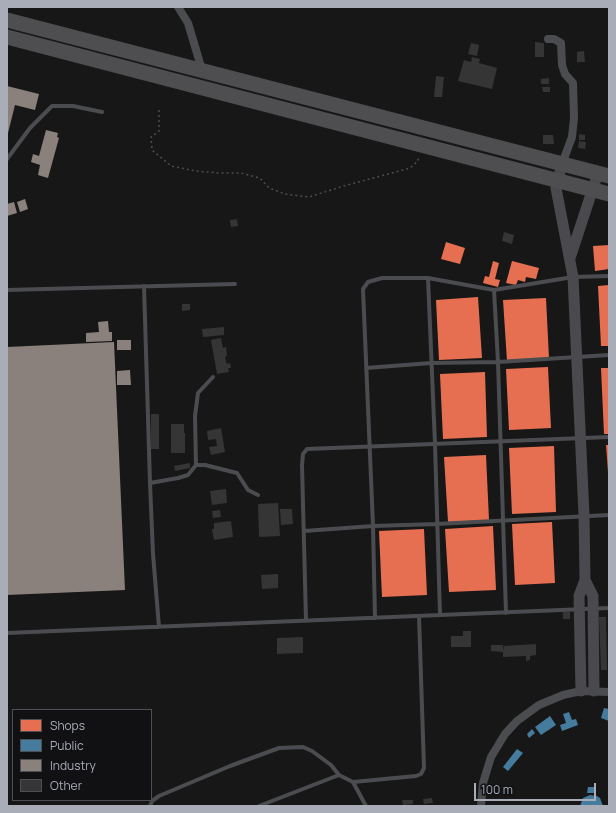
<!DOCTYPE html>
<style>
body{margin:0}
#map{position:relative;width:616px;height:813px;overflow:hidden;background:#171717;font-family:Manrope,sans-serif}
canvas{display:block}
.frame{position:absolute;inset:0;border:8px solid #a8adb8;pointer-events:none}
.legend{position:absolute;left:12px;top:709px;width:140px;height:92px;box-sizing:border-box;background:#111113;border:1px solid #4d4f55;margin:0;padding:5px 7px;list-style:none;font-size:12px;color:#a8adb8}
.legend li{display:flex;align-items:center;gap:8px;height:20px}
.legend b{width:20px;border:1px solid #4d4f55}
.scale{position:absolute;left:474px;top:783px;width:122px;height:18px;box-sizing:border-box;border:2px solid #a8adb8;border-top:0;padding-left:5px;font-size:12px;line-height:14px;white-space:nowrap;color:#a8adb8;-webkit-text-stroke:3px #111113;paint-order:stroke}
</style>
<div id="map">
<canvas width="616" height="813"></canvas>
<div class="frame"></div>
<ul class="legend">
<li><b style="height:11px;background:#e76f51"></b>Shops</li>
<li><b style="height:11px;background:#457b9d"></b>Public</li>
<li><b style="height:11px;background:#8a817c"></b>Industry</li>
<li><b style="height:11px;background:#353536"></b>Other</li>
</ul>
<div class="scale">100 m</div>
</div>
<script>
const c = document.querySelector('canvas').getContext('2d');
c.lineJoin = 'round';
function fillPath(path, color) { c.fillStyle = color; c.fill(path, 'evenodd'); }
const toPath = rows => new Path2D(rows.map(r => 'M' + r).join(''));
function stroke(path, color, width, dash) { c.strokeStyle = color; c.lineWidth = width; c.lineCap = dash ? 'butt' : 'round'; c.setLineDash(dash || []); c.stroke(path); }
const shops = toPath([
 [446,242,465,248,460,264,441,259],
 [609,245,609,269,595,271,593,246],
 [493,261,499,263,495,279,500,280,498,287,483,283,485,276,489,277],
 [512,261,539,268,536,279,526,277,525,282,518,280,516,285,506,283],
 [609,285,609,346,601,346,598,286],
 [478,297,482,358,439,360,436,300],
 [546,298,549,358,507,361,503,300],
 [548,367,551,428,509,430,506,369],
 [601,368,609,368,609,434,604,434],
 [485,372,487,437,443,439,440,374],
 [606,445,609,445,609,472,608,472],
 [554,446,556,512,512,514,509,448],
 [486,455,489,520,448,522,444,457],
 [552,522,555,583,515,585,512,524],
 [493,526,496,590,449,592,445,529],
 [424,529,427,595,382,597,379,531]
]);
const public = toPath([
 [604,708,609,709,609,721,601,718],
 [569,712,572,720,576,719,578,725,562,731,560,725,566,723,563,714],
 [550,716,556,725,541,735,535,727],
 [532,729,535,733,529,738,527,734],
 [517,749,523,753,508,771,503,767],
 [588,787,595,787,595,793,587,793],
 [590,795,597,796,600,798,603,806,580,806,583,798]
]);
const industry = toPath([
 [7,86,39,94,35,110,15,105,8,133],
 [46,130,58,133,57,137,59,138,48,178,38,175,40,165,31,162,33,154,39,156],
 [25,199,28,209,20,212,17,202],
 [14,202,17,213,7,216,7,204],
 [108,321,109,332,112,332,112,341,86,342,86,333,99,332,98,322],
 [117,340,131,340,131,350,117,350],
 [114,342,125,590,7,595,7,347],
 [130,370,131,385,117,385,117,371]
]);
const building = toPath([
 [535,42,544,43,544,57,535,57],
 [471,43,479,45,477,56,468,54],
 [584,51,585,62,577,62,577,52],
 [472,57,480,59,479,63,497,68,492,89,458,81,464,60,471,62],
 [436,76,444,77,442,97,434,97],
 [549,78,549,84,541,84,541,79],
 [542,87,550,87,550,92,543,92],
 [579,134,585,135,585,140,579,140],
 [543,135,553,135,554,144,543,144],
 [579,141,586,142,585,149,578,148],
 [237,219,238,226,231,227,230,220],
 [504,232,514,235,512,244,502,241],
 [182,304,190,304,190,310,182,311],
 [224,327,224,335,203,337,202,329],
 [221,338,223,348,226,347,227,356,225,357,226,361,227,364,230,363,231,368,228,368,229,372,217,374,211,340],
 [151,414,159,414,159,449,151,449],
 [171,424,184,424,184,433,185,433,185,453,171,453],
 [221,428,225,452,211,455,209,447,217,446,216,439,208,440,207,431],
 [190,463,190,468,175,471,174,466],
 [226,489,227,503,212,505,210,491],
 [278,503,280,536,259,537,258,504],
 [280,509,292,509,293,524,281,525],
 [220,510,221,517,213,518,212,511],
 [231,521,233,537,214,540,212,529,214,529,214,523],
 [278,574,278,588,262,589,261,575],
 [563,612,570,612,570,619,563,619],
 [599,617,606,617,607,670,601,670],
 [463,631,471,631,471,647,451,647,451,636,463,636],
 [303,637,303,653,277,654,277,638],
 [536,644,536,655,530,656,530,660,526,661,526,656,503,657,503,652,491,651,491,645,503,645,504,651,504,646],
 [432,798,433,803,424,804,423,799],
 [402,800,413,800,413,804,403,805]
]);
const path = toPath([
 [159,110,159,131,151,137,152,150,171,166,196,171,219,173,241,173,260,178,269,188,285,194,309,197,344,186,410,168,418,161,418,157]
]);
const lane = toPath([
 [7,159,30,128,52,106,73,106,102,112],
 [428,278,435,444,440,615],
 [144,286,150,483,153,554,159,627],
 [7,290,235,284],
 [494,290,498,362,506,613],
 [366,368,431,363,498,362,609,355],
 [196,465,205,465,237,473,248,490,258,495],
 [150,483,178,478,188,475,196,465,195,416,198,393,213,377],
 [304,531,373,526,437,524,609,515],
 [375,618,373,526,363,289,368,282,382,278,428,278,494,290,573,277,609,276],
 [306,621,302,465,303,454,307,449,609,437],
 [7,633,609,608],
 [150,806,152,801,159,796,230,766,279,748,303,747,312,751,331,765,339,775,353,782],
 [259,806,339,775],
 [366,806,353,782,416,776,421,774,424,768,419,616]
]);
const street = toPath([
 [178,7,188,23,202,70],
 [548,39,554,39,561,43,562,65,565,74,573,83,574,118,572,137,562,164],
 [481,806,483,783,491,757,505,734,517,721,539,705,563,695,581,691,609,692]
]);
const secondary = toPath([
 [562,164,556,188,573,277,584,515,585,580,579,596,581,691],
 [570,258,598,173],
 [585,580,593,596,594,691]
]);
const highway = toPath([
 [7,20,609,176],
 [7,37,609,194]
]);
fillPath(shops, '#e76f51');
fillPath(public, '#457b9d');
fillPath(industry, '#8a817c');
fillPath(building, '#353536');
stroke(path, '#4d4e52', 1.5, [2, 3]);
stroke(lane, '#4b4c50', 4);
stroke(street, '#4b4c50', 8);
stroke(secondary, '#4a4a4e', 11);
stroke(highway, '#4e4e51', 15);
</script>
